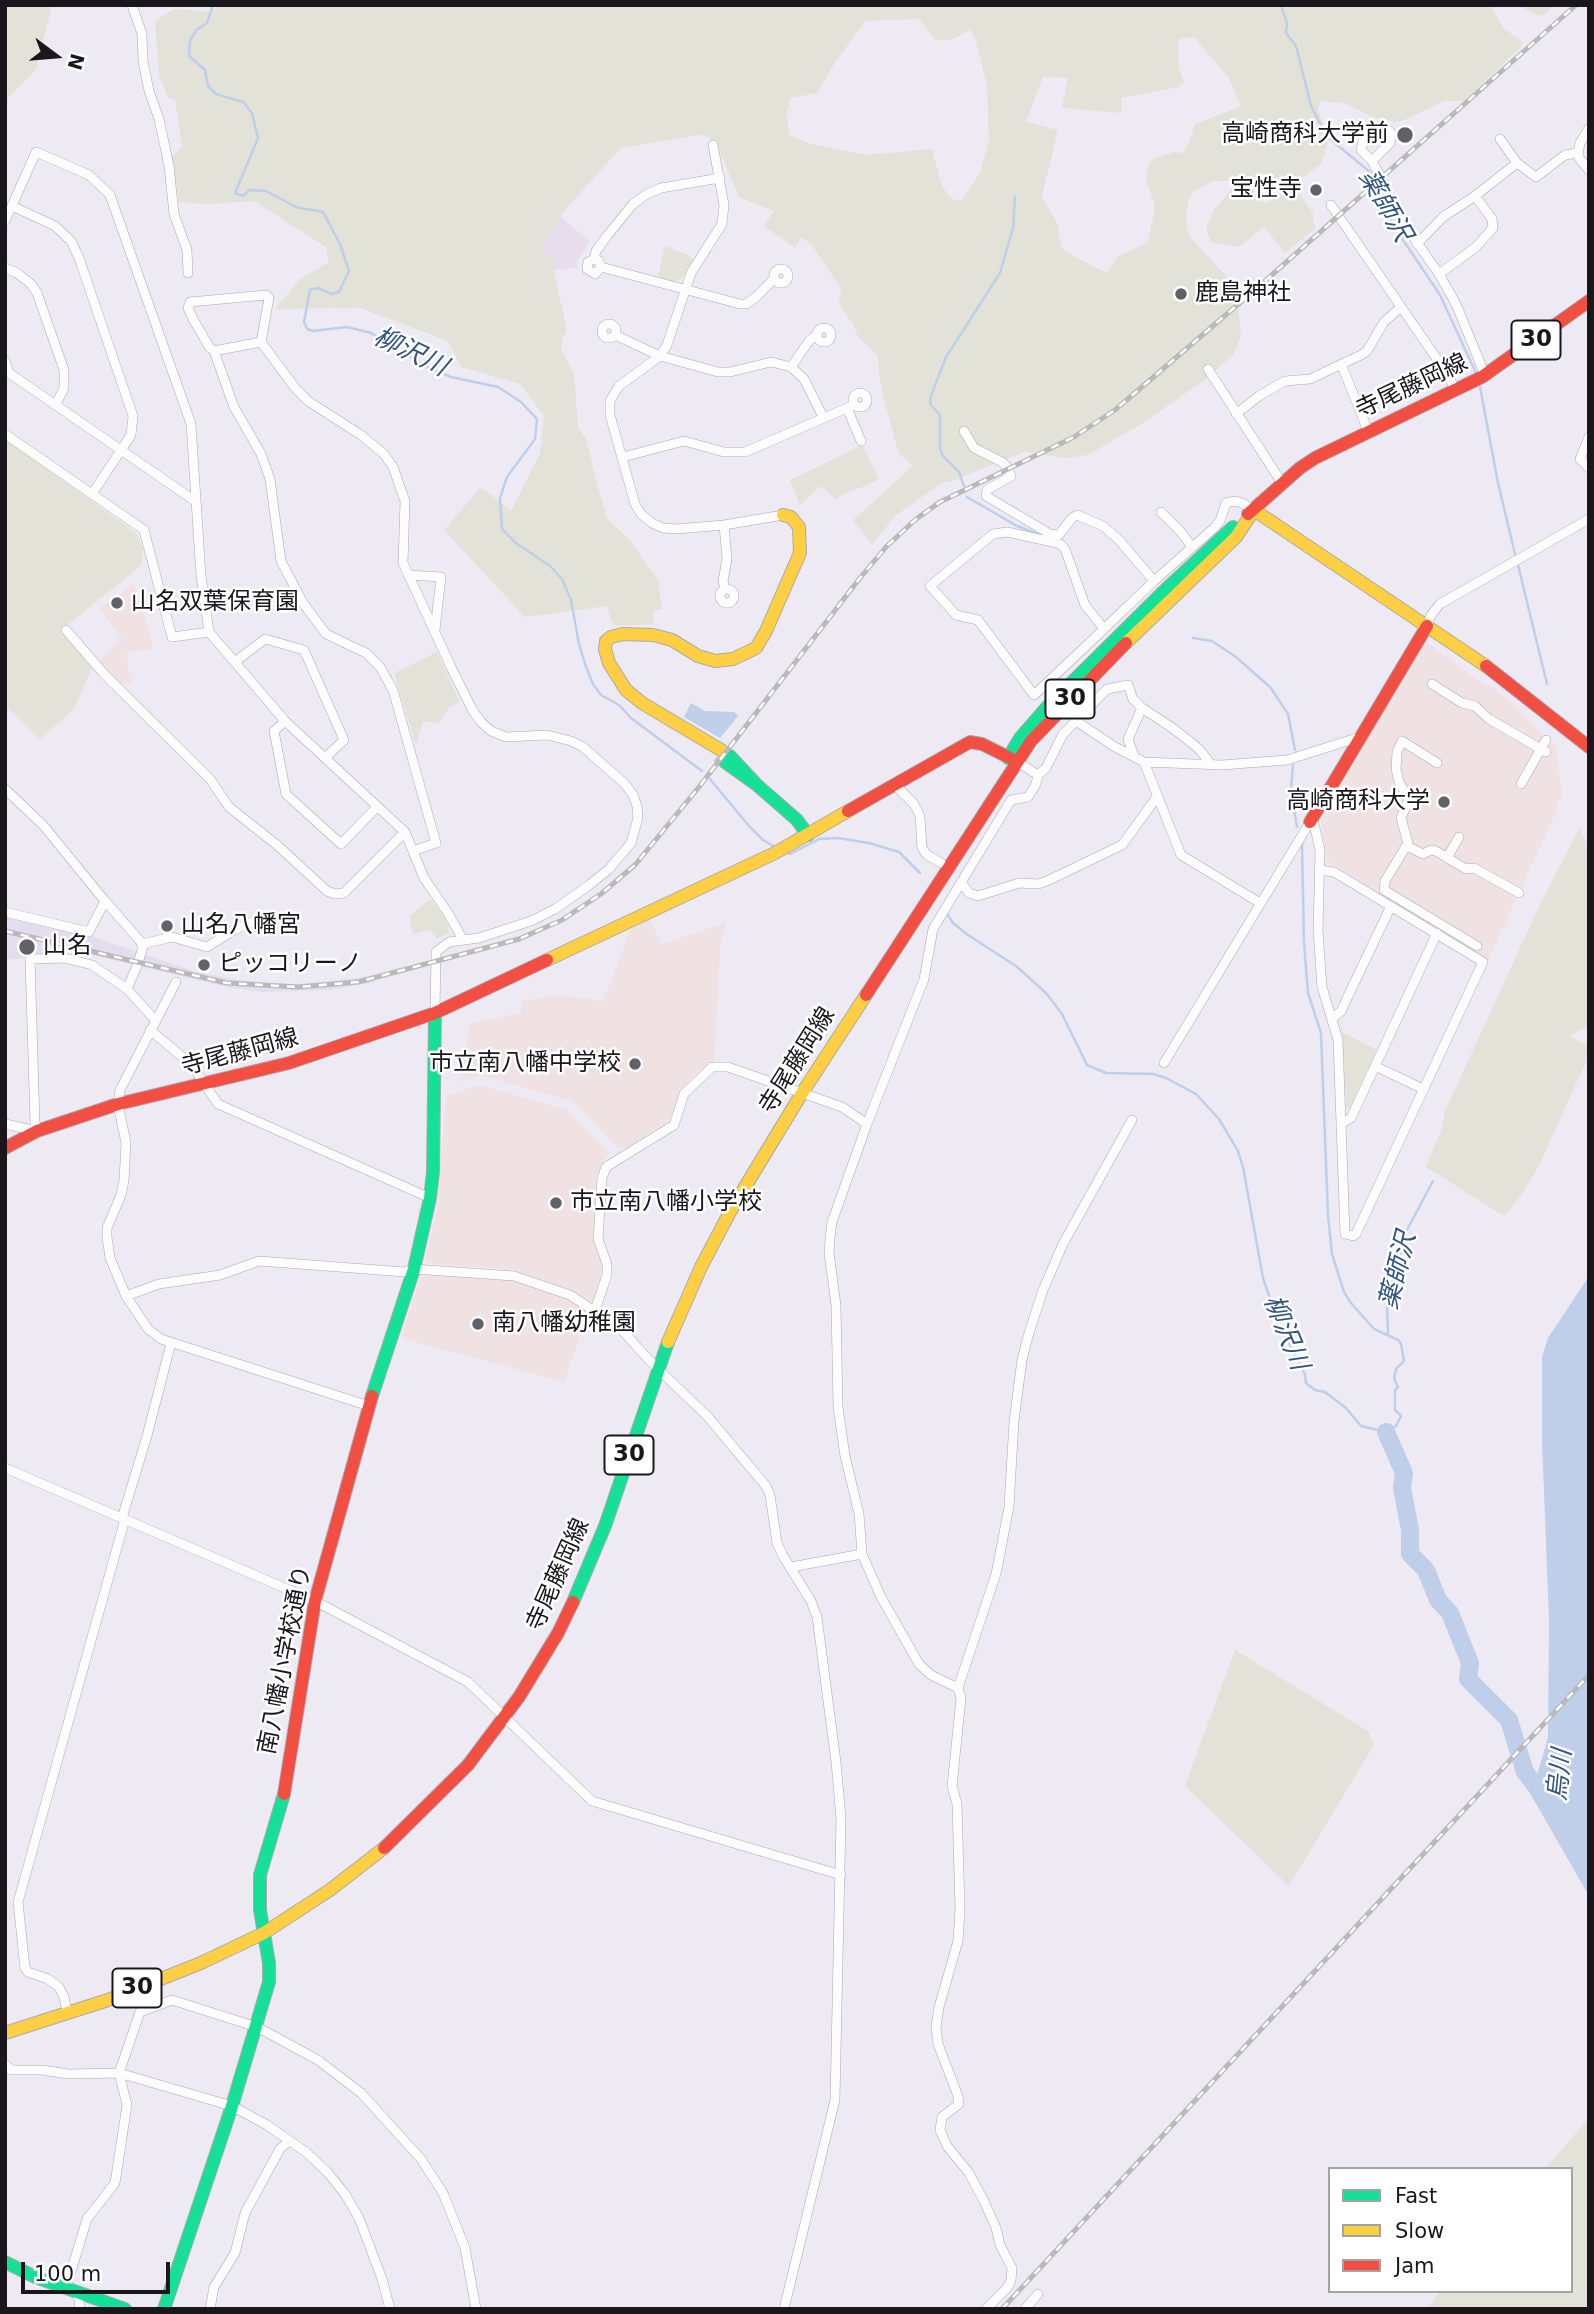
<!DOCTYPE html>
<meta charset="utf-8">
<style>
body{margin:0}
#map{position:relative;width:1594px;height:2314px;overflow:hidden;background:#edeaf4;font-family:"DejaVu Sans",sans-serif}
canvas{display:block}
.frame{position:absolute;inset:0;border:7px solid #19171c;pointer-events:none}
.legend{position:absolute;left:1328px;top:2167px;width:245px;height:126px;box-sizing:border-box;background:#fff;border:2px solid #a3a2a4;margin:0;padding:9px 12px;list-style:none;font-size:21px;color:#19171c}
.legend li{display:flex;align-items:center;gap:14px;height:35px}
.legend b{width:35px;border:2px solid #a3a2a4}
.north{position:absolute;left:21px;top:21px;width:70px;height:70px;-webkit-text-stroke:5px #fff;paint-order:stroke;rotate:106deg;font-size:19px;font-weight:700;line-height:28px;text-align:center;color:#19171c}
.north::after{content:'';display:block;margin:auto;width:24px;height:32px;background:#19171c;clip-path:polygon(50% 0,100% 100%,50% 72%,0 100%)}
.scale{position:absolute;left:21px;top:2262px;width:149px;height:32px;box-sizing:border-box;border:4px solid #19171c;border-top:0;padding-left:9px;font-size:21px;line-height:24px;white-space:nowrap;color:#19171c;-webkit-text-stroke:5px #fff;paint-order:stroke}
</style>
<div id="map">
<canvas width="1594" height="2314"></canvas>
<div class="frame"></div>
<ul class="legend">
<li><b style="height:9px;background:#16e098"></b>Fast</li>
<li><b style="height:9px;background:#ffcf43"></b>Slow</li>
<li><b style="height:9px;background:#f24e42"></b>Jam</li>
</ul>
<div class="north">N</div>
<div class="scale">100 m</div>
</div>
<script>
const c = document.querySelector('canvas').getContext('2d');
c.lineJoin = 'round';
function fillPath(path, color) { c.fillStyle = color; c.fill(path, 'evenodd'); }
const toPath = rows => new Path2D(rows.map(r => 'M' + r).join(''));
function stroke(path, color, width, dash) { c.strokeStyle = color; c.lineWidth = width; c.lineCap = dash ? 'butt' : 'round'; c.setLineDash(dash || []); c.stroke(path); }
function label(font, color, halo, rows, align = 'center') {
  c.font = font + ' "DejaVu Sans","Noto Sans JP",sans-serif'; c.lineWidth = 5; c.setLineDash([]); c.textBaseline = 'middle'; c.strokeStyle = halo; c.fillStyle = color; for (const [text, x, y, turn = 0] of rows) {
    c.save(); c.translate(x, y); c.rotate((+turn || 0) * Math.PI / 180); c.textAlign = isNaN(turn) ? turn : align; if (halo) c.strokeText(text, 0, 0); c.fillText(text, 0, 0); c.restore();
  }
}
const built = toPath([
 [5,915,91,936,193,971,228,978,264,983,297,984,357,978,372,975,375,982,330,990,263,992,227,987,57,947,55,955,5,960]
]);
const industrial = toPath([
 [560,216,590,242,577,261,577,268,554,270,542,256,544,242]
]);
const education = toPath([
 [134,583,154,650,127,651,128,670,134,682,121,686,98,662,122,639,100,609],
 [1423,645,1431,645,1485,686,1490,685,1513,704,1550,744,1555,743,1563,798,1557,800,1557,809,1553,819,1488,960,1326,860,1321,818],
 [650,919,661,945,726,922,721,939,714,1061,704,1065,680,1090,669,1120,626,1149,617,1147,572,1101,480,1075,459,1082,470,1023,520,1013,522,1001,553,996,585,998,602,1002,614,975,630,930],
 [480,1085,567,1110,609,1152,596,1175,594,1242,603,1267,593,1302,568,1289,513,1270,428,1263,425,1259,437,1211,446,1096],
 [430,1274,512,1280,569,1299,586,1310,587,1316,564,1382,401,1338,421,1277]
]);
const green = toPath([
 [5,5,52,5,36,70,5,101],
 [218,5,1491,5,1503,28,1523,42,1520,48,1464,101,1445,101,1404,120,1395,122,1372,117,1344,103,1322,101,1318,108,1328,143,1321,164,1302,178,1276,189,1247,181,1213,181,1195,190,1189,199,1187,208,1187,231,1193,240,1236,287,1241,335,1234,354,1203,381,1143,423,1088,455,1065,458,1024,452,950,482,943,482,895,516,872,545,853,520,913,466,899,454,882,393,877,355,858,337,853,324,839,305,841,288,811,244,801,237,795,248,764,226,774,211,739,197,717,146,709,137,699,135,621,148,563,212,544,242,542,255,556,260,554,270,567,332,562,338,561,349,574,373,578,428,586,439,599,492,608,520,629,539,658,580,662,609,653,611,654,624,617,626,612,623,607,606,525,617,444,530,481,487,511,511,540,453,544,416,520,384,461,367,448,341,360,308,275,309,300,279,329,262,326,247,254,201,206,204,179,202,171,157,182,147,175,100,168,97,159,76,155,21,174,9,212,12],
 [920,19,935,40,951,40,970,30,975,38,987,85,989,141,980,173,961,202,951,198,942,186,932,149,866,155,811,144,789,135,787,113,791,98,817,93,836,61,866,21],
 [1194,37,1228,77,1241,106,1195,124,1187,147,1182,153,1174,152,1153,159,1148,165,1146,180,1154,202,1154,214,1147,243,1117,257,1107,273,1066,252,1061,246,1057,223,1042,196,1058,130,1026,122,1043,77,1068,78,1062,108,1122,113,1121,98,1179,87,1184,82,1179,68,1178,46,1180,39],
 [1518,5,1553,5,1547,13,1539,16],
 [1247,185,1264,203,1296,189,1313,213,1313,221,1316,228,1285,253,1264,227,1239,247,1211,242,1206,229,1213,211,1232,189],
 [665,246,688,255,693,260,683,277,675,282,658,277],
 [5,439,137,534,143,548,142,565,61,630,92,668,74,709,40,739,5,705],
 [862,445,879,479,860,488,849,491,835,499,821,486,800,505,790,480],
 [437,652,460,702,450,706,439,723,423,721,416,745,394,673],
 [1589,825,1589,1025,1570,1036,1589,1047,1589,1055,1540,1164,1522,1194,1504,1216,1426,1167,1442,1128,1445,1111,1535,915,1579,828,1588,846],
 [430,899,447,921,449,933,437,939,430,930,413,934,409,916],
 [1342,1032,1377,1050,1350,1107,1346,1107],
 [1235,1650,1368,1731,1374,1745,1289,1886,1185,1786],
 [1589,2118,1589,2309,1426,2309,1441,2291,1571,2291,1571,2169,1545,2169]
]);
const water = toPath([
 [691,703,705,711,734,712,738,716,720,738,684,717],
 [1589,1276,1589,1896,1531,1795,1548,1738,1549,1621,1542,1441,1542,1357,1548,1338]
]);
const stream = toPath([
 [213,5,207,23,196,30,190,41,189,56,205,70,208,86,216,94,243,102,252,113,258,138,235,193,243,196,250,190,266,191,296,207,323,212,340,244,349,271,339,292,332,294,318,288,310,290,304,322,307,329,313,331,347,327,371,333,427,367,451,377,498,387,521,402,537,419,535,439,507,477,500,498,502,529,516,543,550,566,562,579,571,600,579,644,585,664,593,684,601,695,619,705,631,718,702,771],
 [1281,5,1287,23,1286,33,1296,46,1311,106,1324,131,1330,139,1370,172,1393,225,1440,295,1476,373],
 [1480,387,1498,483,1515,554],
 [964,486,959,472,943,456,940,449,940,415,930,404,931,396,946,357,1000,273,1013,228,1015,197],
 [967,497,1017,526,1038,534],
 [1518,565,1547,684],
 [1193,638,1212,641,1236,657,1271,688,1288,714,1295,750],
 [1293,765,1291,791,1297,827],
 [710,779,749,826,763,840,775,847],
 [788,853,790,854,819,839,838,838,869,843,899,852,920,873],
 [947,914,953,923,968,935,1016,966,1046,993,1062,1014,1087,1065,1106,1073,1153,1074,1166,1078,1196,1094,1219,1119,1238,1151,1243,1167,1263,1278,1278,1322,1305,1374,1306,1383,1315,1390,1325,1392,1346,1408,1361,1426,1386,1432,1396,1426,1401,1416,1395,1410,1395,1390,1398,1387,1394,1378,1396,1369,1404,1361,1401,1344,1398,1340,1374,1329,1351,1303,1344,1292,1332,1254,1328,1216,1321,1033,1308,993,1304,943,1302,844],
 [1388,1335,1387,1301,1407,1230,1433,1181]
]);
const river = toPath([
 [1386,1432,1404,1473,1402,1488,1410,1530,1410,1554,1426,1570,1438,1600,1450,1613,1470,1663,1468,1679,1509,1720,1525,1772,1549,1803]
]);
const secondaryTunnel = toPath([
 [717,756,725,762]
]);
const street = toPath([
 [132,5,142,34,143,61,149,91,159,119,169,166,174,214,187,250,188,273],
 [1589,128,1580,143,1578,153,1579,158,1589,170],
 [1500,139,1517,163,1536,177,1565,155,1578,153],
 [713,145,724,205,722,224,691,273,667,345,660,356,619,386,610,401,610,415,635,504,641,514,652,523,663,528,676,529,724,525,783,515],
 [1372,161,1390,143,1392,134,1386,128,1378,128,1363,141,1361,150,1372,161,1385,185,1393,208,1439,274,1456,304,1485,375],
 [1331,205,1448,375,1456,391],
 [12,206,55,226,71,241,79,258,133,416,131,435,92,494],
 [5,221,36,152,89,175,110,195,191,424,201,576,209,632,285,721,405,832,424,878,448,913,463,940],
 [1417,244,1443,217,1475,196,1517,163],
 [594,259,599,261,601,267,595,274,587,269,588,262,594,259,596,251,607,236,633,204,647,194,661,188,720,178],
 [601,267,740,304,746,304,756,297,774,279],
 [5,268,17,273,31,284,37,293,64,370,64,388,56,404],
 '774 276a7 7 0 1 1 14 0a7 7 0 1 1-14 0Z',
 [1439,274,1476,247,1493,228,1492,219,1475,196],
 '602 331a7 7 0 1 1 14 0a7 7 0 1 1-14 0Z',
 '817 335a7 7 0 1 1 14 0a7 7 0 1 1-14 0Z',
 [615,335,660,356,718,372,730,372,771,362,791,367,804,379,823,417],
 [214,351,210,348,193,319,188,308,190,302,266,295,269,298,261,342],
 [5,361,9,373,195,501],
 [1342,366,1368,431],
 [791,367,809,341,816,335],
 [1208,369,1282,483],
 '853 400a7 7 0 1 1 14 0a7 7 0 1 1-14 0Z',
 [847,408,861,441],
 [1236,414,1259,396,1285,381,1310,379,1361,355,1367,351,1384,322,1401,307],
 [964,431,974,448,1002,462,1008,468,1011,476,987,490,986,496,1050,534,1059,535,1072,518,1077,515,1103,526,1119,540,1154,581],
 [5,434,144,530,172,637,209,632],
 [1589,437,1580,459,1589,468],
 [623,457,684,441,724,452,745,452,854,405],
 [1161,512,1181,532,1192,547],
 [724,525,727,559,723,581,725,589],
 [408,575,441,577,435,630],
 '720 596a7 7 0 1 1 14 0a7 7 0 1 1-14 0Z',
 [1427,626,1431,615,1440,604,1589,519],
 [1104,629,1085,605,1065,549,1060,544,1048,541,1007,532,993,534,930,586,956,615,978,620,1034,695,1104,629,1154,581,1214,528,1220,521,1226,503,1235,501,1242,503,1254,510],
 [66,630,105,675,210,779,229,807,277,845,327,891,335,894,344,893,405,832],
 [236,661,265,639,304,650,344,740,326,757],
 [1432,684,1462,703,1475,706,1489,719,1546,752],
 [285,721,274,731,286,794,341,844,377,807],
 [1076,721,1107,689,1128,685,1133,699,1142,708,1174,729,1199,749,1211,764],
 [1134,756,1128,739,1142,708],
 [1144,762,1181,855,1260,903],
 [1437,763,1402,741,1401,743,1397,752,1396,769,1399,782,1409,799,1401,818,1408,843,1385,881,1384,890,1477,946],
 [1038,775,1046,768,1063,734,1076,721,1115,747,1144,762,1222,765,1287,760,1360,737],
 [1521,784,1546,740],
 [895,785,914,804,920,816,922,848,927,855,941,863],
 [5,789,43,825,105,901,141,942,143,947,137,966,127,989],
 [1407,846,1423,854,1431,850,1436,851,1466,869,1474,868,1519,893],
 [413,851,436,843,393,690,380,667,366,653,326,634,303,603,281,561,270,479,261,454,234,407,214,351,261,342,296,389,308,401,361,435,384,454,393,467,405,501,403,563,451,667,473,711,481,722,491,731,506,737,547,735,571,741,583,747,625,784,633,795,637,806,638,818,631,843,609,869,588,886,555,909,531,921,479,938,449,942,436,952,435,1013],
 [1447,858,1459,837],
 [961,882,969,893,978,896,1019,883,1038,884,1047,881,1122,845,1157,797],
 [5,912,89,932,105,901],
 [142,944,172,937,207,947,234,930,264,917],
 [176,982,120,1090,118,1104,126,1143,124,1181,121,1195,107,1228,107,1237,110,1258,126,1296,148,1329,161,1339,369,1406],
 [1333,1018,1341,1011,1391,906],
 [150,1030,191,1064,218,1104,430,1198],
 [1164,1063,1304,832,1310,822,1314,824,1320,850,1318,931,1322,987,1338,1040,1345,1234,1353,1236,1356,1234,1483,962,1334,872,1320,870],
 [1375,1066,1423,1089],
 [5,1124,37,1131,35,1123,30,959,65,958,92,965,127,989,155,1020],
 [1341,1124,1351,1118,1437,933],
 [126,1296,159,1284,220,1275,259,1261,405,1272,414,1269,514,1276,570,1295,620,1328,649,1360,708,1417,766,1486,770,1495,777,1543,783,1556,811,1601,817,1617,836,1762,841,1818,835,2100,784,2309],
 [595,1310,607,1275,607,1264,598,1239,602,1178,606,1167,674,1125,684,1094,712,1067,728,1067,842,1107,867,1124],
 [5,1468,315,1601,468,1682,592,1801,841,1875],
 [122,1518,147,1436,171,1343],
 [791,1567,862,1554],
 [958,1688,931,1675,919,1664,881,1597,862,1554,859,1514,845,1456,838,1407,836,1305,829,1253,830,1238,832,1222,867,1124,924,979,933,929,1011,800,1028,797,1036,784,1038,775,1016,761],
 [67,2013,64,1997,59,1987,48,1979,28,1972,25,1968,18,1902,125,1519],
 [5,2064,11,2070,42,2070,68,2074,119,2073,232,2106,267,2125,306,2152,328,2173,345,2194,359,2218,382,2279,390,2309],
 [66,2288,87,2219,115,2183,127,2105,119,2073,140,2012,172,2000,257,2027,318,2060,361,2093,421,2159,443,2193,465,2248,476,2309],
 [78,2293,80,2309],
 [210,2309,214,2287,235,2253,245,2213,280,2149,289,2141],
 [986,2309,1007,2288,1011,2281,1012,2268,1000,2245,996,2228,984,2201,969,2173,947,2146,940,2130,942,2117,959,2104,958,2096,938,2044,936,2027,939,2007,958,1941,960,1909,957,1804,952,1786,961,1698,958,1688,996,1574,1009,1507,1014,1421,1022,1360,1029,1333,1043,1290,1063,1244,1132,1120],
 [1025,2309,1038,2294]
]);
const fast = toPath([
 [1008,758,1020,738,1047,707,1162,593,1233,527],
 [725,762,757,785,730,756],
 [757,785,797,820,808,835],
 [372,1396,414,1269,430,1198,433,1172,435,1013],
 [573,1602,605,1526,668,1342],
 [5,2262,35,2277,125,2309],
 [164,2309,232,2106,269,1982,269,1963,260,1910,260,1875,284,1794]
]);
const slow = toPath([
 [1254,510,1486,666],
 [1126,643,1236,537,1254,510],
 [721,750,642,703,626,690,609,663,605,649,606,641,611,637,623,634,653,635,672,640,698,656,715,661,733,659,756,648,766,631,800,553,799,527,791,517,783,515],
 [547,960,775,853,848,811],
 [668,1342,701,1267,731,1210,802,1093,866,995],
 [5,2033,108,2000,201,1963,264,1933,330,1890,384,1848]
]);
const jam = toPath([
 [1248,514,1300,468,1315,458,1482,377,1589,301],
 [1486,666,1589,747],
 [848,811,970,742,982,744,1016,761],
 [1310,822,1427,626],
 [866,995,1031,741,1126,643],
 [5,1148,37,1131,118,1104,289,1063,435,1013,547,960],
 [284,1794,315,1601,372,1396],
 [384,1848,468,1765,519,1697,558,1633,573,1602]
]);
const rail = toPath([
 [5,931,227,983,298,987,358,982,519,939,562,920,601,894,635,865,699,787,860,578,886,547,916,519,940,502,1074,437,1115,410,1256,289,1576,5],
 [1002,2309,1589,1675]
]);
const markers = [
 [1405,135,9,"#636168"],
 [1316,190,7,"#636168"],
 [1181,294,7,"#636168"],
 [117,603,7,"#636168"],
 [1444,802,7,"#636168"],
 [167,926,7,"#636168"],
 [27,947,9,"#636168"],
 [204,965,7,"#636168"],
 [635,1064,7,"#636168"],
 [556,1203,7,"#636168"],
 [478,1324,7,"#636168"]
];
const shields = [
 [1536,340,49],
 [1070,699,49],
 [629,1455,49],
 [137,1988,49]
];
const shieldNames = [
 ["30",1536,340],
 ["30",1070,699],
 ["30",629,1455],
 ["30",137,1988]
];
const poiNames = [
 ["高崎商科大学前",1389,135,"right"],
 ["宝性寺",1302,190,"right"],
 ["鹿島神社",1195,294],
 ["山名双葉保育園",131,603],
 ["高崎商科大学",1430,802,"right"],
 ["山名八幡宮",181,926],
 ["山名",43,947],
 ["ピッコリーノ",218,965],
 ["市立南八幡中学校",621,1064,"right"],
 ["市立南八幡小学校",570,1203],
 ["南八幡幼稚園",492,1324]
];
const streetNames = [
 ["寺尾藤岡線",1412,387,-25],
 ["寺尾藤岡線",240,1053,-15],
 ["寺尾藤岡線",798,1061,-58],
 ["寺尾藤岡線",559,1575,-66],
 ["南八幡小学校通り",286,1660,-79]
];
const waterNames = [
 ["薬師沢",1384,206,60],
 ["柳沢川",410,353,26],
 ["薬師沢",1399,1271,-76],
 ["柳沢川",1285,1333,68],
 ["烏川",1561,1775,-84]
];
fillPath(built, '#e3ddee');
fillPath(industrial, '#e7ddec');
fillPath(education, '#f0e1e3');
fillPath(green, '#e2e2d9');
fillPath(water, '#bfcfe9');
stroke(stream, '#bfcfe9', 2.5);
stroke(river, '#bfcfe9', 18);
stroke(secondaryTunnel, '#cdcad4', 12, [12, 6]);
stroke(street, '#aaa9af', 10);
stroke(fast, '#aaa9af', 14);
stroke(slow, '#aaa9af', 14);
stroke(jam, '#aaa9af', 14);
stroke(street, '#fcfcfd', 9);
stroke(fast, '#16e098', 12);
stroke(slow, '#ffcf43', 12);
stroke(jam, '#f24e42', 12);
stroke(rail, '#b9b9ba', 5);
stroke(rail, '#fff', 2.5, [8]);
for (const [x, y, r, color] of markers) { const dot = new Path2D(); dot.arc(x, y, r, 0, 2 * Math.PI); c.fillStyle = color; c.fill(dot); stroke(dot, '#fff', 2.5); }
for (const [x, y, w] of shields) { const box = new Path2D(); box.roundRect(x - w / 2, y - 19.5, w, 39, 5); c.fillStyle = '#fff'; c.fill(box); stroke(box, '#19171c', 2); }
label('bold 23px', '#19171c', null, shieldNames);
label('24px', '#19171c', '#fff', poiNames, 'left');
label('24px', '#19171c', '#fff', streetNames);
label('italic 26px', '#325480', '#fff', waterNames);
</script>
